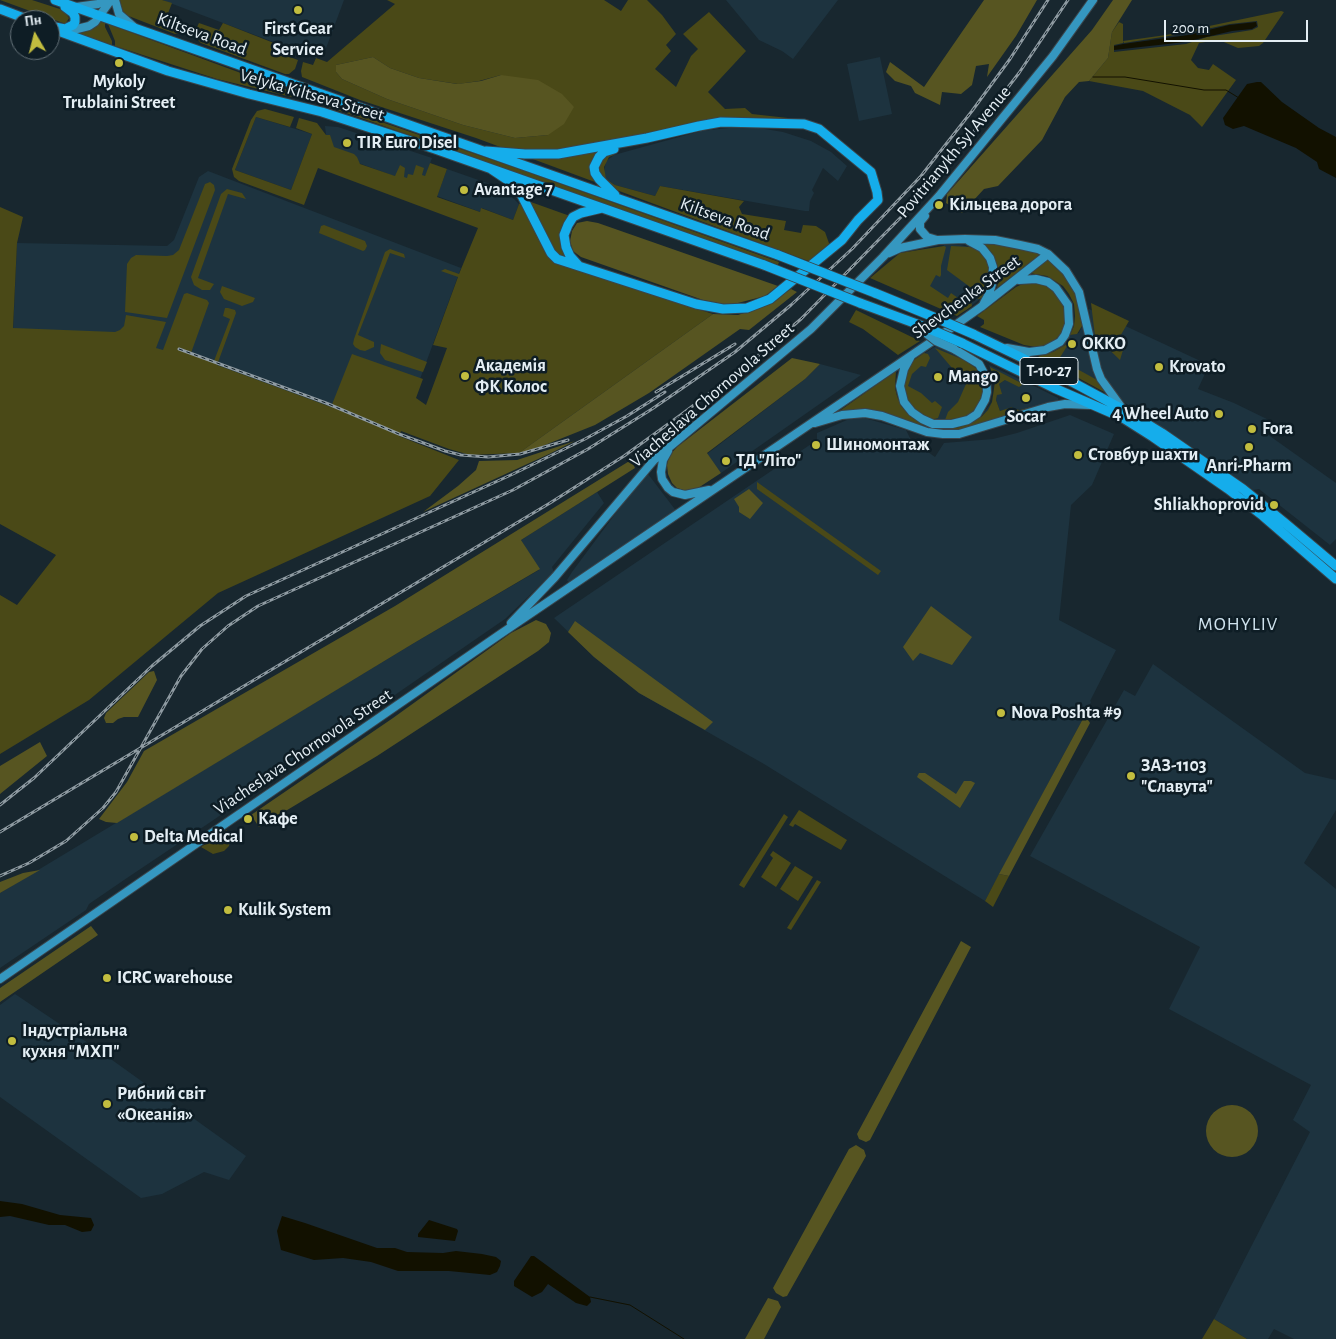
<!DOCTYPE html>
<meta charset="utf-8">
<style>
body{margin:0}
#map{position:relative;width:1336px;height:1339px;overflow:hidden;background:#18272f;font-family:"Alegreya Sans",sans-serif}
canvas{display:block}
.north{position:absolute;left:10px;top:10px;width:50px;height:50px;box-sizing:border-box;background:#0e1d25;border:1px solid #647178;border-radius:50%;rotate:352deg;font-size:14px;font-weight:700;line-height:20px;text-align:center;color:#e4eef4}
.north::after{content:'';display:block;margin:auto;width:18px;height:22px;background:#c2bd3f;clip-path:polygon(50% 0,100% 100%,50% 72%,0 100%)}
.scale{position:absolute;left:1164px;top:20px;width:144px;height:22px;box-sizing:border-box;border:2px solid #e4eef4;border-top:0;padding-left:6px;font-size:15px;line-height:18px;white-space:nowrap;color:#e4eef4;-webkit-text-stroke:4px #0e1d25;paint-order:stroke}
</style>
<div id="map">
<canvas width="1336" height="1339"></canvas>
<div class="north">Пн</div>
<div class="scale">200 m</div>
</div>
<script>
const c = document.querySelector('canvas').getContext('2d');
c.lineJoin = 'round';
function fillPath(path, color) { c.fillStyle = color; c.fill(path, 'evenodd'); }
const toPath = rows => new Path2D(rows.map(r => 'M' + r).join(''));
function stroke(path, color, width, dash) { c.strokeStyle = color; c.lineWidth = width; c.lineCap = dash ? 'butt' : 'round'; c.setLineDash(dash || []); c.stroke(path); }
function label(font, color, halo, rows, align = 'center') {
  c.font = font + ' "Alegreya Sans",sans-serif'; c.lineWidth = 5; c.setLineDash([]); c.textBaseline = 'middle'; c.strokeStyle = halo; c.fillStyle = color; for (const [text, x, y, turn = 0] of rows) {
    c.save(); c.translate(x, y); c.rotate((+turn || 0) * Math.PI / 180); c.textAlign = isNaN(turn) ? turn : align; if (halo) c.strokeText(text, 0, 0); c.fillText(text, 0, 0); c.restore();
  }
}
const built = toPath([
 [162,0,344,0,325,51,316,58],
 [726,0,838,0,793,59,782,51,759,40],
 [880,57,892,114,859,121,847,64],
 [256,117,312,134,291,190,235,170],
 [325,126,338,127,432,158,423,183,416,184,328,152],
 [747,126,783,132,811,141,831,152,847,166,838,181,823,168,812,190,814,193,810,201,809,211,805,211,660,186,655,196,615,185,606,179,604,172,606,161,614,155,701,131],
 [447,169,490,184,514,199,519,204,513,220,482,208,480,212,437,196],
 [208,171,461,268,399,436,121,336,13,332,17,243,167,246,174,240,199,177],
 [944,245,960,245,979,249,986,294,965,311,923,286],
 [1089,309,1209,365,1198,389,1234,403,1273,422,1267,434,1336,483,1336,539,1330,545,1259,489,1253,490,1204,455,1125,403,1112,390,1101,372,1093,342],
 [1082,326,1086,326,1099,381,1044,354,1060,346,1070,335,1079,333],
 [936,346,940,346,965,357,978,368,984,380,980,406,971,415,950,422,931,420,906,400,908,369,919,357],
 [820,364,861,375,721,473,707,454,805,379],
 [989,365,1036,387,1058,398,1059,401,965,429,956,430,956,427,973,422,981,416,992,402,994,395,994,382],
 [990,368,1005,380,999,384,996,400,1000,411,1012,408,1013,409,1020,410,1031,407,956,429,956,428,973,422,988,411,992,402,995,389,993,375],
 [1070,415,1114,434,1092,485,1071,505,1059,620,1116,650,1090,701,1091,702,1085,715,985,901,764,764,639,693,594,657,554,618,817,440,817,433,847,420,861,417,906,430,911,440,935,457,944,443,993,439,1017,433],
 [648,474,677,512,569,583,567,580,572,572,641,479],
 [597,492,604,503,552,567,554,572,505,619,212,821,124,880,89,904,86,910,0,968,0,893,414,643,539,570,521,540],
 [1153,664,1305,773,1336,780,1336,810,1304,863,1336,889,1336,1339,1294,1339,1274,1329,1268,1339,1247,1339,1214,1319,1310,1132,1293,1120,1311,1085,1169,1009,1200,947,1030,856,1124,690,1135,696],
 [15,994,94,1047,246,1156,229,1180,204,1172,162,1194,141,1198,0,1097,0,1005]
]);
const green = toPath([
 [0,0,32,0,63,10,69,18,66,23,63,23],
 [120,0,162,0,172,3,167,16,190,25,185,32,175,34,126,15,122,12],
 [387,0,604,0,621,11,628,0,647,0,662,15,676,34,666,45,671,51,655,69,676,87,691,56,698,49,683,34,709,12,746,51,708,92,725,109,745,108,752,114,788,118,785,121,747,120,615,142,614,155,609,157,604,167,606,179,615,185,655,196,660,186,744,201,739,207,742,214,786,221,784,230,801,233,803,225,816,226,825,232,830,246,811,262,476,138,360,100,302,77,301,71,303,62,313,65,316,58,327,62,395,4],
 [373,57,390,68,419,78,458,84,479,81,501,75,548,135,515,138,463,125,387,99,342,79,336,72,336,65],
 [1281,11,1284,12,1263,43,1259,46,1238,48,1219,40,1199,43,1191,60,1198,68,1209,70,1213,64,1236,80,1202,127,1190,115,1143,91,1089,81,1108,58,1112,32,1119,22,1123,24,1123,43,1114,45,1114,52,1186,44,1207,37,1252,30,1258,27,1257,21,1230,24,1188,33,1124,43,1123,41,1166,35],
 [98,20,105,23,105,27,112,41,112,45,80,34,80,32,88,29],
 [199,23,219,30,223,23,279,45,276,52,298,60,295,69,289,74,285,74,201,43,197,39,194,33],
 [108,24,276,86,519,169,779,262,778,265,358,117,316,103,217,79,115,46,115,41],
 [265,109,294,117,290,127,256,117,235,170,291,190,312,134,296,128,299,118,317,123,326,135,330,135,334,147,354,154,357,157,360,164,395,176,400,165,405,168,404,177,407,178,408,174,413,175,416,165,424,168,422,175,425,176,430,163,447,169,437,197,480,212,481,208,513,220,519,204,523,203,545,250,554,261,576,270,713,314,519,453,470,455,449,449,401,431,399,436,459,460,430,496,218,593,89,700,0,754,0,595,17,605,56,555,0,524,0,207,23,217,17,243,13,328,115,332,120,330,124,326,126,315,166,322,156,348,163,350,184,294,187,293,207,300,209,303,191,353,214,361,230,319,223,316,225,308,228,308,235,310,236,313,217,365,331,407,352,354,423,379,416,398,426,405,447,348,433,345,458,277,441,271,445,269,459,274,478,228,318,168,304,205,239,181,234,177,232,169,251,120,257,111],
 [210,182,214,185,215,190,167,318,125,312,127,264,131,258,136,255,167,256,173,255,179,250,205,184],
 [227,189,242,193,246,199,228,194,198,278,214,284,210,290,202,290,194,285,191,277,221,194],
 [528,201,570,216,563,224,560,235,564,253,568,259,557,255,551,247,537,214],
 [324,225,365,241,367,246,365,250,363,251,319,233,321,226],
 [981,242,1033,250,1038,253,1039,256,997,288,999,277,997,264,991,252],
 [944,246,946,247,941,266,941,275,940,277,936,275,930,286,948,298,951,293,965,303,968,299,971,301,972,306,957,316,870,278,900,253],
 [951,246,969,247,979,250,984,254,990,265,991,278,985,294,982,298,978,299,970,287,947,270],
 [390,249,404,254,405,258,390,253,358,335,374,342,374,347,365,351,360,350,355,347,353,344,354,339,385,252],
 [1050,258,1062,269,1078,295,1083,315,1082,326,1077,334,1070,335,1074,326,1075,316,1074,304,1069,294,1063,286,1047,276,1029,273],
 [1029,281,1046,284,1054,289,1064,301,1066,321,1063,331,1056,339,1047,345,1036,347,1024,345,980,327,984,324,984,320,977,316,1016,287],
 [222,286,255,298,253,302,242,306,224,299,220,292],
 [1091,303,1129,321,1115,345,1123,350,1120,360,1095,336],
 [856,310,920,341,898,355,863,329,849,322],
 [1069,343,1059,359,1099,381,1106,393,1038,356,1053,352],
 [381,344,427,362,423,372,385,360,380,353],
 [935,348,964,360,977,369,981,375,983,380,983,396,977,408,965,417,945,420,948,412,958,402,970,375,966,373,963,379,958,375],
 [924,353,928,354,930,358,926,367,921,366,912,374,908,386,921,393,932,403,935,401,942,407,938,418,934,419,929,419,906,404,904,399,903,377,911,362],
 [990,367,1021,383,1022,385,1019,387,1005,380,999,384,1002,394,997,395,996,400,1000,411,1012,407,1013,409,1020,410,1031,407,1033,408,965,429,945,430,913,423,881,412,861,410,838,412,896,371,895,388,897,396,901,406,909,415,919,422,936,427,956,428,965,425,981,417,988,410,992,402,995,382],
 [757,482,881,571,878,575,757,489],
 [799,810,847,840,841,850,795,824,793,827,789,825],
 [784,814,788,817,744,888,739,885],
 [227,830,230,841,229,846,224,851,213,854,201,847],
 [773,851,791,863,776,887,761,877,773,858,770,855],
 [795,866,813,877,798,901,780,889],
 [999,874,1009,876,993,907,985,901],
 [817,880,821,882,791,930,787,928],
 [1214,1319,1247,1339,1202,1339]
]);
const forest = toPath([
 [984,0,1037,0,1016,36,987,77,989,64,976,66,972,85,961,94,942,92,940,105,915,93,911,86,895,81,886,72,890,62,924,87],
 [1113,0,1132,0,1112,32,1108,58,1089,81,1079,82,1065,97,1042,140,998,186,984,189,962,213,946,203,947,194,1092,30],
 [373,57,390,68,419,78,457,84,481,81,501,75,538,80,562,94,574,107,564,124,548,135,515,138,463,125,387,99,342,79,336,72,336,65],
 [587,221,598,223,778,286,765,296,734,304,722,304,703,300,581,257,573,251,570,241,572,231,577,223],
 [791,289,797,292,749,330,740,329,649,393,595,425,535,449,519,453,713,314,738,315,765,306],
 [792,358,820,364,805,379,707,453,721,473,695,490,686,491,677,488,672,483,668,474,667,465,669,456,677,447],
 [575,441,549,454,423,512,458,486,476,470,479,461,517,460],
 [631,460,635,468,521,540,540,569,414,643,117,823,106,822,99,819,127,782,144,751,395,606],
 [749,489,763,503,750,519,739,512,739,507,734,499],
 [931,606,972,637,952,665,920,653,913,661,903,647],
 [536,620,546,624,551,633,549,642,538,651,377,756,259,827,251,815,393,718,511,633],
 [575,621,713,722,705,730,639,693,594,657,568,632],
 [154,671,157,680,138,717,124,717,118,719,113,723,106,723,104,718,106,713,149,672],
 [1085,715,1090,723,1009,876,999,874],
 [40,742,47,756,0,794,0,766],
 [919,773,925,773,956,794,964,781,971,781,975,783,960,808,917,777],
 [40,870,0,893,0,882,23,873],
 [91,926,98,935,0,1002,0,988],
 [961,941,971,947,870,1140,866,1142,859,1139,857,1134],
 '1206 1131a26 26 0 1 1 52 0a26 26 0 1 1-52 0Z',
 [856,1145,864,1150,866,1156,787,1296,783,1297,776,1293,773,1288,849,1149],
 [768,1298,778,1301,781,1307,764,1339,745,1339]
]);
const water = toPath([
 [1256,22,1257,26,1252,29,1232,31,1185,42,1114,50,1114,46,1123,44,1188,35,1229,25],
 [1257,82,1261,82,1282,102,1319,128,1336,137,1336,178,1319,169,1317,162,1296,148,1244,126,1233,129,1225,125,1223,118,1242,91,1247,84],
 [0,1201,22,1204,60,1215,91,1218,94,1225,91,1231,82,1232,65,1225,49,1225,10,1216,0,1217],
 [282,1216,305,1223,377,1248,395,1248,407,1252,443,1253,456,1251,482,1254,496,1257,501,1261,500,1266,497,1272,490,1275,449,1271,398,1271,371,1262,343,1258,314,1260,281,1250,277,1231],
 [429,1220,457,1229,458,1231,455,1241,418,1237,418,1234],
 [531,1256,534,1256,590,1297,591,1302,587,1306,576,1303,548,1284,542,1292,532,1297,514,1286,514,1281]
]);
const stream = toPath([
 [1093,77,1125,77,1204,90,1226,90,1239,98],
 [590,1297,630,1305,684,1339]
]);
const major = toPath([
 [115,0,119,14,134,27],
 [76,7,98,4,105,0],
 [65,29,77,29,89,26,95,22,111,0],
 [925,216,920,222,920,229,927,237,937,240],
 [969,241,982,248,990,258,993,267,992,284,989,294,984,303],
 [889,253,900,248,938,240,965,239,995,240,1020,245,1038,249,1048,254,1066,271,1079,292,1097,369,1101,379,1122,408],
 [1007,348,1029,352,1045,350,1060,342,1065,335,1069,324,1068,305,1056,288,1048,282,1036,279,1019,280],
 [911,356,904,369,900,386,904,402,912,412,922,419,933,424,952,424,968,420,977,414,985,400,987,392,986,377,979,364,954,349],
 [815,423,842,415,865,413,882,416,927,432,943,434,959,434,1048,407,1065,404,1090,405],
 [668,451,663,460,661,472,662,479,668,488,673,492,685,495,709,490],
 [511,623,555,577,654,460,811,329,883,257,939,196,1053,56,1093,0],
 [0,979,499,635,937,338,981,307,1048,254]
]);
const highway = toPath([
 [55,0,778,255],
 [0,9,29,20],
 [55,27,65,29,73,25,75,22,75,17,73,13,65,7],
 [50,28,168,71,249,94,322,112,435,149,764,265],
 [614,149,604,152,599,157,594,167,595,173,599,179,615,195],
 [486,151,525,154,558,154,647,138,699,126,721,122,804,124,819,129,871,172,877,192,878,200,858,220,842,240,770,299,747,308,723,309,696,304,557,259,551,253,521,194,509,181,491,169],
 [578,265,570,256,566,247,564,235,568,225,573,217,581,213,602,208],
 [875,293,936,318],
 [860,303,925,327],
 [973,334,1074,383,1126,411,1162,433,1243,489,1285,523,1336,566],
 [962,343,1054,388,1123,418,1153,437,1228,489,1263,516,1336,579]
]);
const rail = toPath([
 [179,349,326,403,399,434,445,451,461,455,488,457,520,454,568,440],
 [656,392,735,344],
 [0,805,34,778,152,666,200,626,246,596,513,474,585,439,627,416,665,392],
 [0,832,550,503,624,456,682,414,747,365,801,319,908,210,945,169,1019,73,1068,0],
 [0,876,29,863,66,841,103,808,116,792,181,676,202,649,228,626,258,606,513,490,588,449,652,409,735,352,791,305,852,249,921,176,972,111,1010,59,1048,0]
]);
const majorBridge = toPath([
 [922,330,936,341,954,349]
]);
const highwayBridge = toPath([
 [778,255,875,293],
 [764,265,860,303],
 [936,318,973,334],
 [925,327,962,343]
]);
const markers = [
 [298,10,5,"#c2bd3f"],
 [119,63,5,"#c2bd3f"],
 [347,143,5,"#c2bd3f"],
 [464,190,5,"#c2bd3f"],
 [939,205,5,"#c2bd3f"],
 [1072,344,5,"#c2bd3f"],
 [1159,367,5,"#c2bd3f"],
 [465,376,5,"#c2bd3f"],
 [938,377,5,"#c2bd3f"],
 [1026,398,5,"#c2bd3f"],
 [1219,414,5,"#c2bd3f"],
 [1252,429,5,"#c2bd3f"],
 [816,445,5,"#c2bd3f"],
 [1249,447,5,"#c2bd3f"],
 [1078,455,5,"#c2bd3f"],
 [726,461,5,"#c2bd3f"],
 [1274,505,5,"#c2bd3f"],
 [1001,713,5,"#c2bd3f"],
 [1131,776,5,"#c2bd3f"],
 [248,819,5,"#c2bd3f"],
 [134,837,5,"#c2bd3f"],
 [228,910,5,"#c2bd3f"],
 [107,978,5,"#c2bd3f"],
 [12,1041,5,"#c2bd3f"],
 [107,1104,5,"#c2bd3f"]
];
const shields = [
 [1049,371,58]
];
const shieldNames = [
 ["Т-10-27",1049,371]
];
const poiNames = [
 ["First Gear",298,29,"center"],
 ["Service",298,50,"center"],
 ["Mykoly",119,82,"center"],
 ["Trublaini Street",119,103,"center"],
 ["TIR Euro Disel",357,143],
 ["Avantage 7",474,190],
 ["Кільцева дорога",949,205],
 ["OKKO",1082,344],
 ["Академія",475,366],
 ["ФК Колос",475,387],
 ["Krovato",1169,367],
 ["Mango",948,377],
 ["4 Wheel Auto",1209,414,"right"],
 ["Socar",1026,417,"center"],
 ["Fora",1262,429],
 ["Шиномонтаж",826,445],
 ["Стовбур шахти",1088,455],
 ["ТД \"Літо\"",736,461],
 ["Anri-Pharm",1249,466,"center"],
 ["Shliakhoprovid",1264,505,"right"],
 ["Nova Poshta #9",1011,713],
 ["ЗАЗ-1103",1141,766],
 ["\"Славута\"",1141,787],
 ["Кафе",258,819],
 ["Delta Medical",144,837],
 ["Kulik System",238,910],
 ["ICRC warehouse",117,978],
 ["Індустріальна",22,1031],
 ["кухня \"МХП\"",22,1052],
 ["Рибний світ",117,1094],
 ["«Океанія»",117,1115]
];
const streetNames = [
 ["Kiltseva Road",202,34,20],
 ["Velyka Kiltseva Street",312,95,16],
 ["Povitrianykh Syl Avenue",954,152,-50],
 ["Kiltseva Road",725,219,20],
 ["Shevchenka Street",966,297,-36],
 ["Viacheslava Chornovola Street",712,395,-41],
 ["Viacheslava Chornovola Street",303,752,-34]
];
const neighbourhoodNames = [
 ["MOHYLIV",1238,624]
];
fillPath(built, '#1d333f');
fillPath(green, '#4a4917');
fillPath(forest, '#575521');
fillPath(water, '#121100');
stroke(stream, '#121100', 1);
stroke(major, '#39454c', 10);
stroke(highway, '#39454c', 11);
stroke(major, '#3597c0', 8);
stroke(highway, '#15adeb', 9);
stroke(rail, '#8f9ba2', 3);
stroke(rail, '#0e1d25', 1, [4]);
stroke(majorBridge, '#39454c', 10, []);
stroke(highwayBridge, '#39454c', 11, []);
stroke(majorBridge, '#3597c0', 8);
stroke(highwayBridge, '#15adeb', 9);
for (const [x, y, r, color] of markers) { const dot = new Path2D(); dot.arc(x, y, r, 0, 2 * Math.PI); c.fillStyle = color; c.fill(dot); stroke(dot, '#0e1d25', 2); }
for (const [x, y, w] of shields) { const box = new Path2D(); box.roundRect(x - w / 2, y - 13.5, w, 27, 4); c.fillStyle = '#0e1d25'; c.fill(box); stroke(box, '#e4eef4', 1); }
label('bold 16px', '#e4eef4', null, shieldNames);
label('bold 18px', '#e4eef4', '#0e1d25', poiNames, 'left');
label('18px', '#e4eef4', '#0e1d25', streetNames);
c.letterSpacing = '1px';
label('19px', '#d0e3ee', '#0e1d25', neighbourhoodNames);
c.letterSpacing = '0px';
</script>
